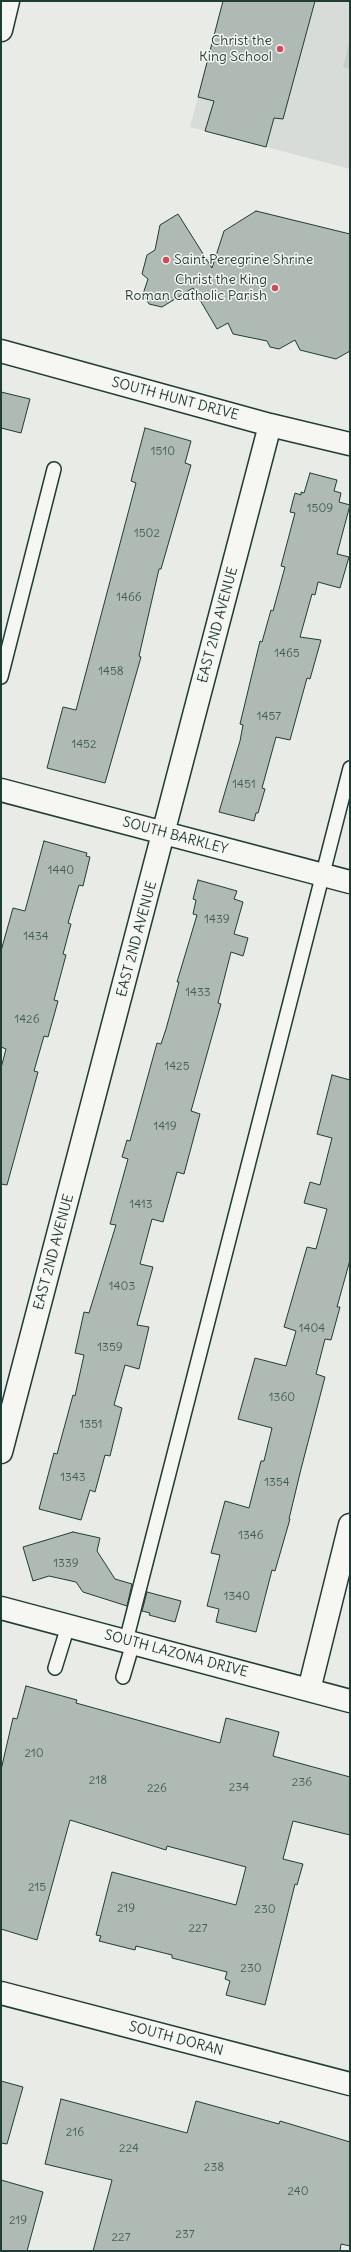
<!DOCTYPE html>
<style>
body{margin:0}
#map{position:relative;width:351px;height:2252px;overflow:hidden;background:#e9ebe7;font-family:Delius,sans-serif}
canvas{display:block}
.frame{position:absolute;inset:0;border:2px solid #1f3d34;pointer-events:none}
</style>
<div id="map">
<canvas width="351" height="2252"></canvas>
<div class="frame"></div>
</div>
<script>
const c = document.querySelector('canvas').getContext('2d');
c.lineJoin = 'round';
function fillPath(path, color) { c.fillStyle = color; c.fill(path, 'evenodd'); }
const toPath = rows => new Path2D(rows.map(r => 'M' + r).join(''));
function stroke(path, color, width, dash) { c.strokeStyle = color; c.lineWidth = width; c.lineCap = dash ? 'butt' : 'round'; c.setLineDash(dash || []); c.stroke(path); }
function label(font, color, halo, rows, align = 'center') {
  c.font = font + ' Delius,sans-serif'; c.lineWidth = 3; c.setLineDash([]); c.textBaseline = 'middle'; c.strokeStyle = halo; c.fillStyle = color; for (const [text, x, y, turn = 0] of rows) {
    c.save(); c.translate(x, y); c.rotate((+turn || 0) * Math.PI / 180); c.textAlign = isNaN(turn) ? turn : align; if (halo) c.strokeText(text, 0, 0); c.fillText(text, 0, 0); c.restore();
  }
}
const built = toPath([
 [223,1,350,1,350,169,190,127]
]);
const green = toPath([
 [350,39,350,69,343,67]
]);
const building = toPath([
 [223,1,315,1,283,119,274,118,266,147,205,131,214,101,198,97,223,1],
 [256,211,350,234,350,351,336,359,300,350,295,340,279,349,270,347,267,341,233,334,228,323,217,329,193,288,162,307,149,304,143,294,148,279,142,274,147,255,155,250,160,225,178,214,212,268,224,231,256,211],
 [1,392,30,399,21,433,1,428,1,392],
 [145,428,191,441,185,463,191,465,161,569,159,569,139,656,141,657,105,783,47,768,63,707,76,710,136,483,131,481,145,428],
 [310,473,337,480,334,491,341,493,339,502,350,505,337,554,349,557,340,588,318,582,315,595,312,594,300,637,321,640,310,679,307,678,290,740,276,737,262,788,265,789,258,813,256,813,254,821,219,812,240,741,243,725,240,724,260,641,262,642,271,610,273,611,285,567,281,566,295,513,290,512,295,493,301,495,301,492,304,493,310,473],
 [44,841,87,853,86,856,90,857,83,886,79,885,68,923,71,924,63,954,66,955,54,1000,58,1001,48,1037,44,1036,34,1071,38,1072,7,1185,1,1184,1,1068,6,1049,1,1047,1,951,13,908,25,911,44,841],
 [198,880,237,891,234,899,243,902,234,934,248,938,243,956,231,952,218,1003,221,1004,191,1111,200,1114,184,1174,177,1172,163,1222,152,1219,140,1264,153,1267,137,1325,149,1327,139,1369,125,1365,114,1405,122,1408,110,1456,105,1455,95,1492,90,1490,81,1520,39,1509,54,1453,57,1454,73,1395,75,1396,84,1355,75,1353,84,1312,89,1313,116,1225,110,1224,128,1159,122,1157,127,1140,130,1141,157,1043,161,1044,166,1029,179,982,177,982,197,915,193,914,196,900,193,899,198,880],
 [332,1075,350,1080,350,1260,337,1307,340,1307,331,1340,325,1339,316,1374,325,1377,301,1469,289,1519,290,1519,275,1571,272,1570,256,1632,216,1622,219,1609,207,1606,220,1555,211,1553,225,1501,249,1508,261,1461,264,1461,272,1428,238,1419,255,1358,286,1366,296,1331,284,1327,307,1247,316,1249,327,1209,304,1203,310,1182,320,1185,332,1138,317,1134,332,1075],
 [73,1532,100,1538,97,1551,115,1579,132,1584,127,1606,83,1592,76,1582,49,1576,33,1581,23,1547,73,1532],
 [147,1592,181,1601,175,1622,149,1615,150,1613,142,1611,147,1592],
 [26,1686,77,1700,76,1703,220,1743,226,1718,279,1732,273,1756,350,1777,350,1835,293,1821,283,1859,303,1864,297,1885,295,1884,265,2005,226,1995,230,1981,225,1979,227,1972,172,1958,172,1955,136,1946,135,1950,99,1941,101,1936,96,1935,112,1872,236,1905,246,1867,167,1846,166,1850,70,1820,37,1940,1,1929,1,1770,13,1718,17,1719,26,1686],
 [1,2081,23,2087,7,2144,1,2143,1,2081],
 [61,2099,187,2133,196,2101,279,2124,280,2121,350,2142,350,2246,341,2244,340,2251,93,2251,112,2180,45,2164,61,2099],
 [1,2180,43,2192,27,2251,1,2251,1,2180]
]);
const lane = toPath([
 [1,677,54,469],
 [126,1641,350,768],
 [55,1668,68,1626],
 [123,1677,133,1643]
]);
const street = toPath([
 [1,30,8,1],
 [1,351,270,425,350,444],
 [1,790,350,882],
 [1,1452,270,425],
 [1,1608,350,1701],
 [309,1690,350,1525],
 [1,1993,350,2084]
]);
const markers = [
 [280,49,4,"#d1495b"],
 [166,260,4,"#d1495b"],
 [275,288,4,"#d1495b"]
];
const numberNames = [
 ["1510",163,452],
 ["1509",320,509],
 ["1502",147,534],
 ["1466",129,598],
 ["1465",287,654],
 ["1458",111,672],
 ["1457",269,717],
 ["1452",84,745],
 ["1451",244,785],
 ["1440",61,871],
 ["1439",217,920],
 ["1434",36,937],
 ["1433",198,993],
 ["1426",27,1020],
 ["1425",177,1067],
 ["1419",165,1127],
 ["1413",141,1205],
 ["1403",122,1287],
 ["1404",312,1329],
 ["1359",110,1348],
 ["1360",282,1398],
 ["1351",91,1425],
 ["1343",73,1478],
 ["1354",277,1483],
 ["1346",251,1536],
 ["1339",66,1564],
 ["1340",237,1597],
 ["210",34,1754],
 ["218",98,1781],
 ["236",302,1783],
 ["234",239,1788],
 ["226",157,1789],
 ["215",37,1888],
 ["219",126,1909],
 ["230",265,1910],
 ["227",198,1929],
 ["230",251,1969],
 ["216",75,2133],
 ["224",129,2149],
 ["238",214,2168],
 ["240",298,2192],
 ["219",18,2221],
 ["237",185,2235],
 ["227",121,2238]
];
const poiNames = [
 ["Christ the",272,41],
 ["King School",272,57],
 ["Saint Peregrine Shrine",174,260,"left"],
 ["Christ the King",267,280],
 ["Roman Catholic Parish",267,296]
];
const streetNames = [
 ["SOUTH HUNT DRIVE",175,399,15],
 ["EAST 2ND AVENUE",218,625,-75],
 ["SOUTH BARKLEY",175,836,15],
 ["EAST 2ND AVENUE",137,939,-75],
 ["EAST 2ND AVENUE",54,1252,-75],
 ["SOUTH LAZONA DRIVE",176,1654,15],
 ["SOUTH DORAN",176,2039,15]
];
fillPath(built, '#d8dcd8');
fillPath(green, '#c7cec9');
fillPath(building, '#b0bab5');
stroke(building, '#1f3d34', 1);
stroke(lane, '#1f3d34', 16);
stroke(street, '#1f3d34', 25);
stroke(lane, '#f6f6f2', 13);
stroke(street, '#f6f6f2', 22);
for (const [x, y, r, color] of markers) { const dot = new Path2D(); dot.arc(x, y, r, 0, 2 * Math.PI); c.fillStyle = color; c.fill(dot); stroke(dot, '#f6f6f2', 1.5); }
label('12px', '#435c54', null, numberNames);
label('14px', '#1f3d34', '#f6f6f2', poiNames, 'right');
label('14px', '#1f3d34', '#f6f6f2', streetNames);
</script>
